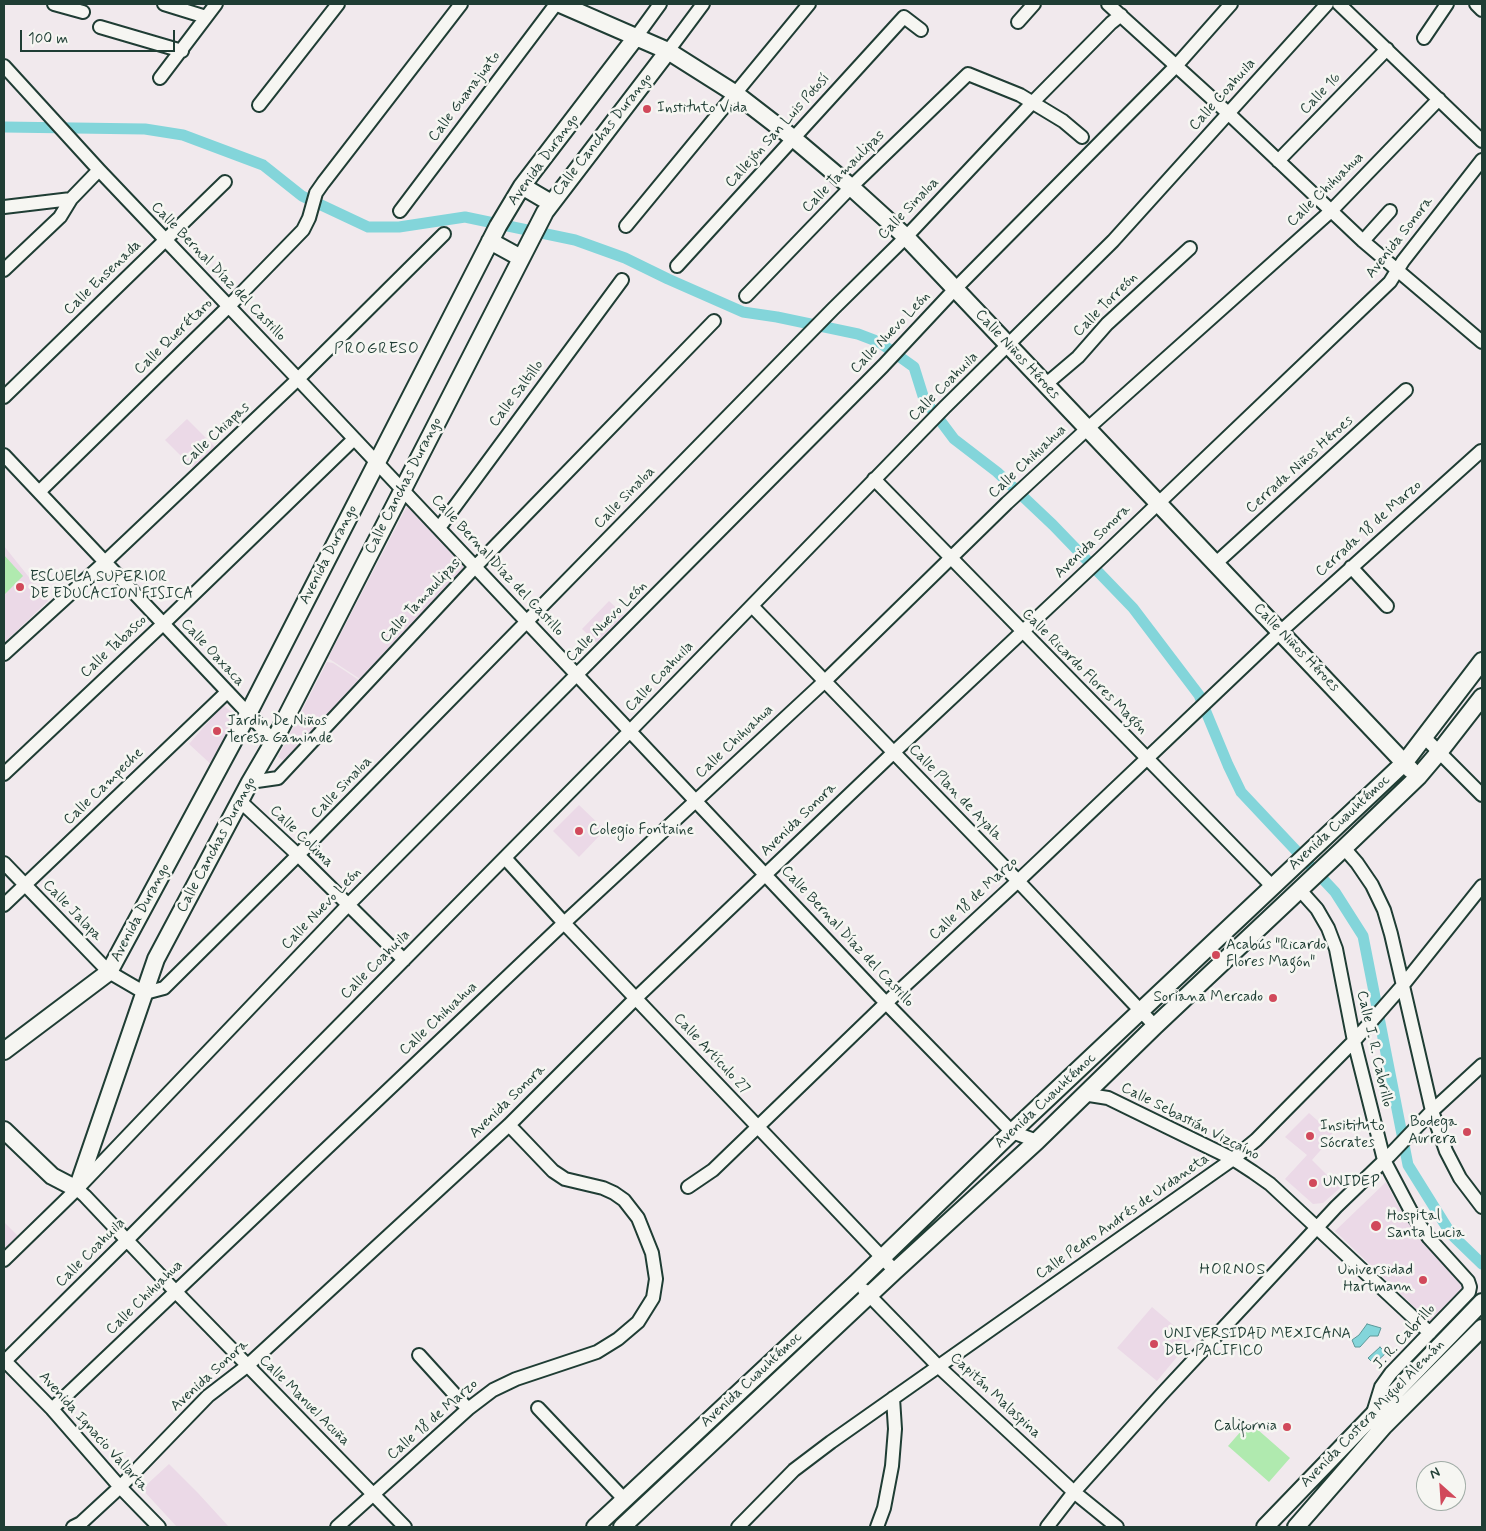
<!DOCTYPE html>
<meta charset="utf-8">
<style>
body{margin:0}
#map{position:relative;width:1486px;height:1531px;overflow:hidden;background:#f1e9ed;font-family:Mynerve,sans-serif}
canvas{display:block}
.frame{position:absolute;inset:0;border:5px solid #1f3d34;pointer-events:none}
.north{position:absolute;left:1416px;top:1461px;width:50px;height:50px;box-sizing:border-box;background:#f6f6f2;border:1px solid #a0aca6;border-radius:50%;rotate:334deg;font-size:14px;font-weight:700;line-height:20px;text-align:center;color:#1f3d34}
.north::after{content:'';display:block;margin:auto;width:18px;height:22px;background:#d1495b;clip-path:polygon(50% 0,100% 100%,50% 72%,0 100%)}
.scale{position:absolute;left:20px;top:30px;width:155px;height:22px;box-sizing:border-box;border:2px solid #1f3d34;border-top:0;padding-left:6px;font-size:15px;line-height:18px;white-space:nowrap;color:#1f3d34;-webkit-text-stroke:4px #f6f6f2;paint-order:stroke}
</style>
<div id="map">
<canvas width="1486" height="1531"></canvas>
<div class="frame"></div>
<div class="north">N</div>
<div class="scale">100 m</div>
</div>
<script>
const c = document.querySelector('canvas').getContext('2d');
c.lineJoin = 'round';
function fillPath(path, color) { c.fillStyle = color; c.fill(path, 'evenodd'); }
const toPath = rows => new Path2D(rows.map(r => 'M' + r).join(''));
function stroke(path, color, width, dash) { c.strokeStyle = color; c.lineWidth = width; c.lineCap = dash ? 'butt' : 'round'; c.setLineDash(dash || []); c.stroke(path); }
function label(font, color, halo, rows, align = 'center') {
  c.font = font + ' Mynerve,sans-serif'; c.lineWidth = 5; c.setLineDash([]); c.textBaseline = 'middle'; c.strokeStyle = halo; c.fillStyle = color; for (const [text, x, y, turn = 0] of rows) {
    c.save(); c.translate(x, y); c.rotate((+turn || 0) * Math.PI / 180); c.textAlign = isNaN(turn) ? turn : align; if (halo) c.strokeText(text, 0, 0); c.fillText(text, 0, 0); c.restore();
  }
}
const built = toPath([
 [187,419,216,448,194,469,165,440],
 [408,504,451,553,472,568,396,644,393,643,360,679,328,658],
 [4,546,48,601,4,643],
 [609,601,629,620,602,648,582,629],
 [327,662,333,663,362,682,287,763,278,757],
 [223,705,239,718,215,768,189,744],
 [579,805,605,830,579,857,553,831],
 [1309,1113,1334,1135,1312,1160,1340,1188,1323,1203,1313,1204,1285,1179,1307,1155,1285,1137],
 [1386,1182,1397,1204,1408,1221,1466,1287,1431,1323,1335,1231],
 [4,1222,21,1239,4,1256],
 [1152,1307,1191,1340,1157,1381,1117,1348],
 [169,1464,198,1493,229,1527,177,1527,142,1489]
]);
const green = toPath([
 [4,555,23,576,4,595],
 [1249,1422,1290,1458,1269,1482,1228,1446]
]);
const water = toPath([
 [1367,1324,1381,1328,1378,1336,1370,1336,1360,1347,1355,1347,1352,1340,1359,1335,1367,1324],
 [1380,1347,1386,1353,1374,1364,1368,1358,1380,1347]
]);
const canal = toPath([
 [4,127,145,129,183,135,263,165,302,196,368,227,399,227,465,217,575,240,625,258,668,279,743,312,777,317,858,334,879,342,914,367,924,399,954,439,997,472,1053,525,1133,608,1199,695,1228,765,1241,792,1335,892,1363,936,1408,1165,1451,1234,1482,1264]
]);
const minor = toPath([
 [54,4,83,12],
 [164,4,206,17],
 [1108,4,1228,113,1363,241,1482,342],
 [1339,4,1482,141],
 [1476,4,1482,10],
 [1018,22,1034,4],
 [100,27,182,51],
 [636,37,660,4],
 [1424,38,1447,4],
 [668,51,703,4],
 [4,66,99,170,298,379,886,1003,1012,1132,1037,1141],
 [160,78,216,4],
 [259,105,338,4],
 [1278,161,1387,49],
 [4,207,71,199],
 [400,211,556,4],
 [626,226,809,4],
 [1363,241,1390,211],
 [677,266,904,17,921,30],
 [4,270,60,217,71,199,99,170],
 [746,296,851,187,968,74,1020,95,1063,121,1082,137],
 [1045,385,1078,357,1107,324,1190,248],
 [4,397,225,182],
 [4,455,274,741],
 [874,479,1272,886],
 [39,492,229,306,303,230,309,218,316,193,323,183,461,4],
 [439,528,622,280],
 [1215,564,1406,390],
 [1351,567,1387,606],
 [752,606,1018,881,1155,1026],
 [4,654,105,562,298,379,444,234],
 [1424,737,1482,795],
 [4,774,163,624,354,439],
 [250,782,278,778,475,567,714,321],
 [240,801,298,855,404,960],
 [1344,848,1357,863,1372,885,1384,910,1391,934,1432,1111,1446,1151,1460,1178,1482,1207],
 [505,858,564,923,895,1271],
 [4,863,109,972,145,993,164,988,298,855,833,309,906,237,1032,103,1111,23,1121,15],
 [1300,890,1317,909,1328,928,1336,949,1354,1041,1384,1160,1414,1217,1429,1238,1468,1281,1470,1287,1469,1292,1391,1373,1381,1387,1373,1413],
 [4,905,227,692],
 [1083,1094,1108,1098,1233,1159,1253,1172,1270,1184,1430,1333],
 [688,1187,713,1170,886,1003,1018,881,1280,632,1481,451],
 [77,1189,85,1196,175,1291,405,1527],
 [4,1260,77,1189,348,905,883,366,955,289,1176,66,1231,4],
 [864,1290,939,1367,1074,1492,1117,1527],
 [419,1355,468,1409],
 [4,1360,52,1409,120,1487,159,1527],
 [5,1361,127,1240,630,731,944,408,1113,241,1327,4],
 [538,1408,624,1499],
 [52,1409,564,923,825,681,1007,503,1087,429,1331,211,1439,99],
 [73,1527,81,1523,120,1487,208,1396,247,1366,509,1125,636,998,893,753,1101,558,1390,282,1403,261,1482,160],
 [337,1527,468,1409,493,1390,516,1379,597,1352,618,1339,638,1322,653,1298,656,1279,652,1253,638,1218,624,1200,614,1193,603,1188,565,1179,553,1171,509,1125],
 [738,1527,794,1470,831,1442,1233,1159,1256,1140,1354,1041,1403,985,1482,886],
 [877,1527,884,1508,892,1466,895,1429,893,1398],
 [1047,1527,1074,1492,1161,1395,1336,1207,1389,1156,1432,1111,1482,1065]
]);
const major = toPath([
 [560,4,668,51,736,94,793,138,851,187,906,237,1411,770],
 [522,186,551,203],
 [490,241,521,258],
 [4,1051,109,972,248,714,498,226,522,186,636,37],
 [4,1130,52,1176,77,1189,156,959,250,782,274,741,545,212,668,51],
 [595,1527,857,1282,1012,1132,1405,762,1482,661],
 [622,1527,895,1271,1037,1141,1155,1026,1344,848,1418,777,1440,751,1482,697],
 [1265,1527,1482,1302],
 [1296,1527,1384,1426,1482,1328]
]);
const markers = [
 [647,109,5,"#d1495b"],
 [20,587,5,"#d1495b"],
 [217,731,5,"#d1495b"],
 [579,831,5,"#d1495b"],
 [1216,955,5,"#d1495b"],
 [1273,998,5,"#d1495b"],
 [1467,1132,5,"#d1495b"],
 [1310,1136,5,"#d1495b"],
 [1313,1183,5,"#d1495b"],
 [1376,1226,6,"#d1495b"],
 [1423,1280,5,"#d1495b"],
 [1154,1344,5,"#d1495b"],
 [1287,1427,5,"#d1495b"]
];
const streetNames = [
 ["Calle 16",1321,94,-46],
 ["Calle Coahuila",1223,95,-48],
 ["Calle Guanajuato",465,97,-53],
 ["Callejón San Luis Potosí",778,131,-48],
 ["Calle Canchas Durango",603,135,-52],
 ["Avenida Durango",544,160,-54],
 ["Calle Tamaulipas",844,172,-45],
 ["Calle Chihuahua",1326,190,-44],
 ["Calle Sinaloa",909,209,-46],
 ["Avenida Sonora",1400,238,-52],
 ["Calle Bernal Díaz del Castillo",218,272,46],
 ["Calle Ensenada",103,278,-44],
 ["Calle Torreón",1106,305,-45],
 ["Calle Nuevo León",891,333,-46],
 ["Calle Querétaro",174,337,-44],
 ["Calle Niños Héroes",1017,355,47],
 ["Calle Coahuila",944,387,-45],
 ["Calle Saltillo",517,394,-53],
 ["Calle Chiapas",216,435,-43],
 ["Calle Chihuahua",1028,462,-43],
 ["Cerrada Niños Héroes",1300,465,-42],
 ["Calle Canchas Durango",404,486,-63],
 ["Calle Sinaloa",625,498,-46],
 ["Cerrada 18 de Marzo",1369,529,-42],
 ["Avenida Sonora",1093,542,-44],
 ["Avenida Durango",329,555,-63],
 ["Calle Bernal Díaz del Castillo",497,566,47],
 ["Calle Tamaulipas",421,601,-47],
 ["Calle Nuevo León",607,622,-45],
 ["Calle Tabasco",114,647,-43],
 ["Calle Niños Héroes",1296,648,46],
 ["Calle Oaxaca",212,653,47],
 ["Calle Ricardo Flores Magón",1084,672,45],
 ["Calle Coahuila",660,677,-46],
 ["Calle Chihuahua",735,742,-43],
 ["Calle Campeche",104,787,-44],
 ["Calle Sinaloa",342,788,-46],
 ["Calle Plan de Ayala",955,793,46],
 ["Avenida Sonora",799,820,-44],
 ["Avenida Cuauhtémoc",1340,823,-43],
 ["Calle Colima",301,837,44],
 ["Calle Canchas Durango",217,845,-62],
 ["Calle 18 de Marzo",974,899,-43],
 ["Calle Nuevo León",322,909,-46],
 ["Calle Jalapa",72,911,46],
 ["Avenida Durango",141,913,-62],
 ["Calle Bernal Díaz del Castillo",847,937,47],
 ["Calle Coahuila",376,965,-45],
 ["Calle Chihuahua",439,1019,-43],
 ["Calle J. R. Cabrillo",1374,1049,77],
 ["Calle Artículo 27",711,1054,47],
 ["Avenida Cuauhtémoc",1046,1101,-43],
 ["Avenida Sonora",508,1102,-44],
 ["Calle Sebastián Vizcaíno",1190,1122,27],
 ["Calle Pedro Andrés de Urdaneta",1123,1217,-35],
 ["Calle Coahuila",91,1253,-45],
 ["Calle Chihuahua",145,1298,-44],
 ["J. R. Cabrillo",1405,1337,-47],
 ["Avenida Sonora",210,1376,-42],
 ["Avenida Cuauhtémoc",752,1380,-43],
 ["Capitán Malaspina",995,1396,43],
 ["Calle Manuel Acuña",304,1401,45],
 ["Avenida Costera Miguel Alemán",1373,1414,-46],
 ["Calle 18 de Marzo",433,1420,-41],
 ["Avenida Ignacio Vallarta",93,1432,48]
];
const poiNames = [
 ["Instituto Vida",657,109],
 ["ESCUELA SUPERIOR",30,578],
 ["DE EDUCACION FISICA",30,595],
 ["Jardin De Niños",227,722],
 ["Teresa Gaminde",227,739],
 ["Colegio Fontaine",589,831],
 ["Acabús \"Ricardo",1226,946],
 ["Flores Magón\"",1226,963],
 ["Soriana Mercado",1263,998,"right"],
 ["Bodega",1457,1123,"right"],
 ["Aurrera",1457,1140,"right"],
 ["Insitituto",1320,1127],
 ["Sócrates",1320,1144],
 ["UNIDEP",1323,1183],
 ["Hospital",1387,1217],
 ["Santa Lucia",1387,1234],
 ["Universidad",1413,1271,"right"],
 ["Hartmann",1413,1288,"right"],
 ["UNIVERSIDAD MEXICANA",1164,1335],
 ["DEL PACIFICO",1164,1352],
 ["California",1277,1427,"right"]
];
const neighbourhoodNames = [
 ["PROGRESO",377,350],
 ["HORNOS",1233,1271]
];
fillPath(built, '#ebd9e7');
fillPath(green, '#b0eaaf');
fillPath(water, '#83d5da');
stroke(water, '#5b9898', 1);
stroke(canal, '#83d5da', 11);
stroke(minor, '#1f3d34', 16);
stroke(major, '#1f3d34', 20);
stroke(minor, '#f6f6f2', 12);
stroke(major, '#f6f6f2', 16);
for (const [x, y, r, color] of markers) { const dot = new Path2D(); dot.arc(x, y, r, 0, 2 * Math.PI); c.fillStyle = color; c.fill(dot); stroke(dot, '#f6f6f2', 2); }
label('15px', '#1f3d34', '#f6f6f2', streetNames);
label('15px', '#1f3d34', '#f6f6f2', poiNames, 'left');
c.letterSpacing = '1px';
label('16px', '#1f3d34', '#f6f6f2', neighbourhoodNames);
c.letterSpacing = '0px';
</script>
